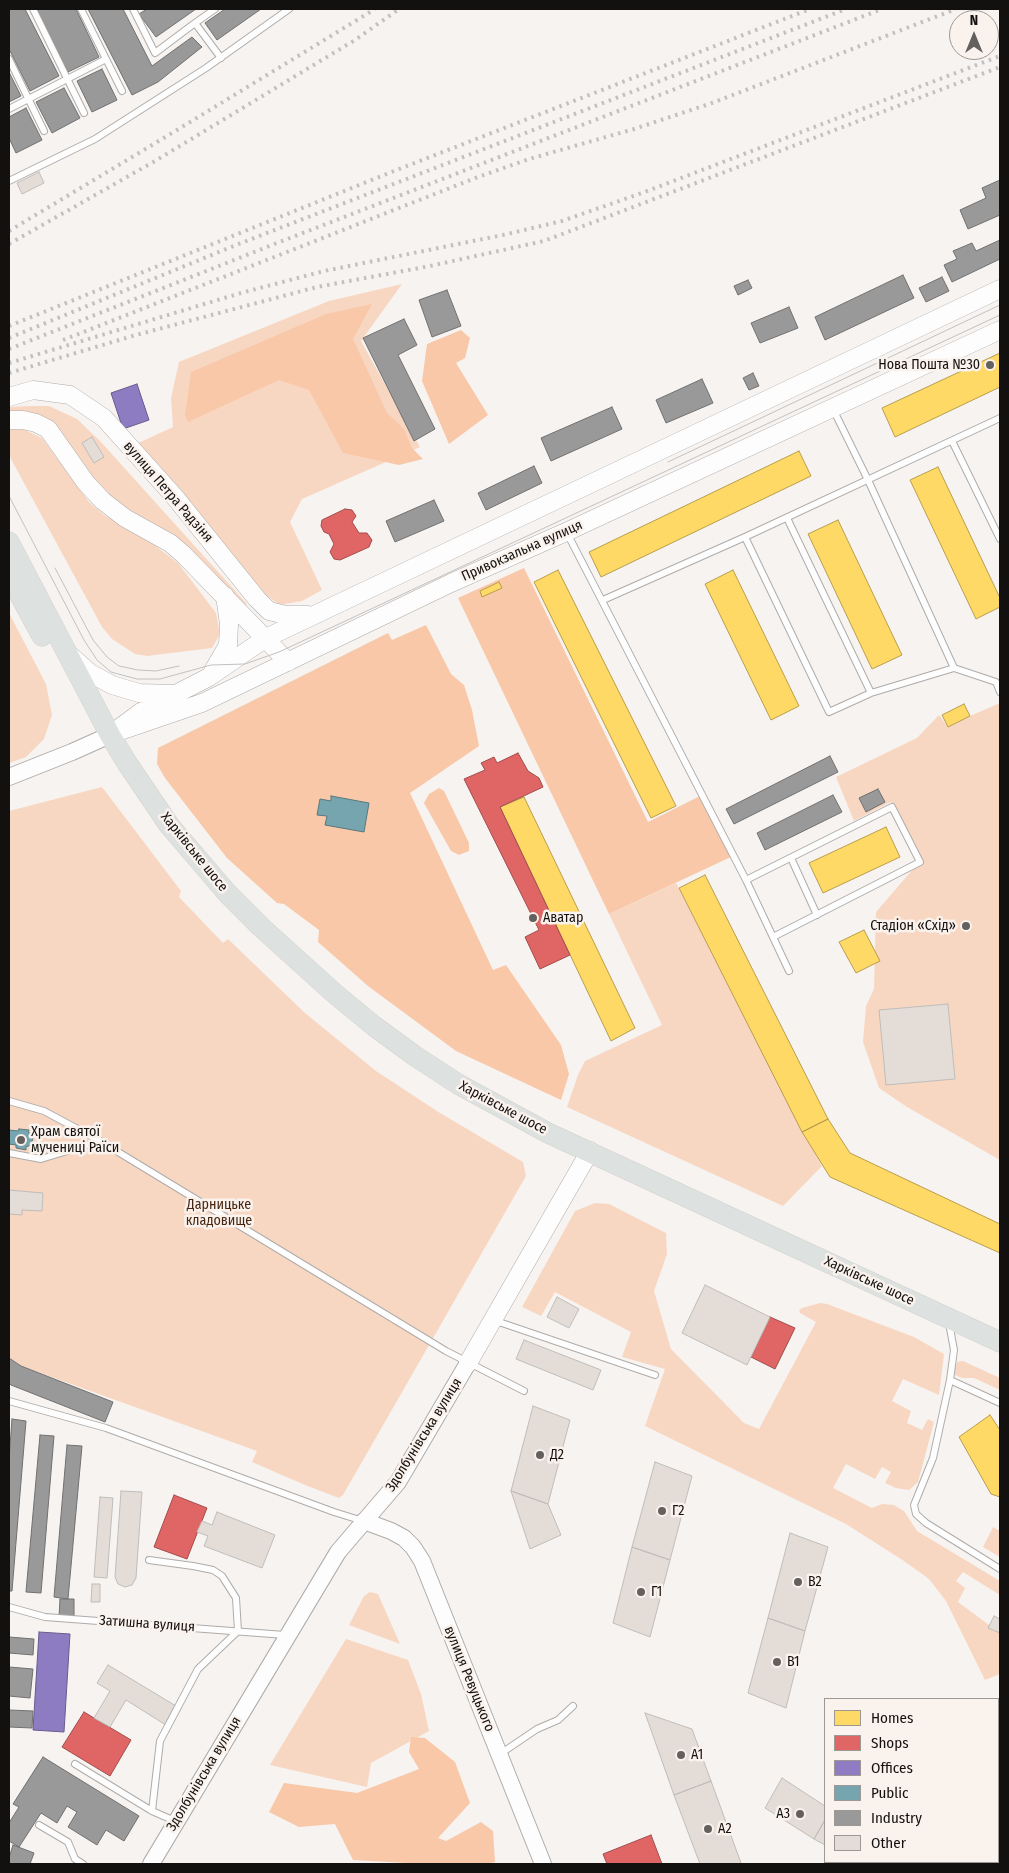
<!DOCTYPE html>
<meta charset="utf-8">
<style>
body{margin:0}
#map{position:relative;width:1009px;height:1873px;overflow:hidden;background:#f7f3f0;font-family:"Fira Sans Condensed",sans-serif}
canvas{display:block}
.frame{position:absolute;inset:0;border:10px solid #13110f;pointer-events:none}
.legend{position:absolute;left:824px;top:1698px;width:175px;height:165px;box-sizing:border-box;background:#faf2ed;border:1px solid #9e9894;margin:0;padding:6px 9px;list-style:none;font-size:15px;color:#13110f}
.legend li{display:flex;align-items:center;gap:10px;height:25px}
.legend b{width:25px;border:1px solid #9e9894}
.north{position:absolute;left:949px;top:10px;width:50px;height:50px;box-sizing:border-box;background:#faf2ed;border:1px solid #9e9894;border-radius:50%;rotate:0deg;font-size:14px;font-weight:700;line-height:20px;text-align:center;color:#13110f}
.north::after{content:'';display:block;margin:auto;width:18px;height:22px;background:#63605e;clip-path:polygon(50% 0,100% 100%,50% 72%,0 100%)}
</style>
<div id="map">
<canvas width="1009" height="1873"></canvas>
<div class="frame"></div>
<ul class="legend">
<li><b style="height:14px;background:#ffd966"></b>Homes</li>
<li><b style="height:14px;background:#e06666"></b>Shops</li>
<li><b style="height:14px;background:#8e7cc3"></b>Offices</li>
<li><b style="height:14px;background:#76a5af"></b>Public</li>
<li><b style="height:14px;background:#999"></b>Industry</li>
<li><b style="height:14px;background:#e4dcd6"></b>Other</li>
</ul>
<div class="north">N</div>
</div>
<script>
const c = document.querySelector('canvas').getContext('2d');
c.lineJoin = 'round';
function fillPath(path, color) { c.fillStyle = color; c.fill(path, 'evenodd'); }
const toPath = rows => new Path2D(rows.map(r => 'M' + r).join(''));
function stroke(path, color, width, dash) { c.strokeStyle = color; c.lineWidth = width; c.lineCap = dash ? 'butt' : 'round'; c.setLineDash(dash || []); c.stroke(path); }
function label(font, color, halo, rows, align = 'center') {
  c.font = font + ' "Fira Sans Condensed",sans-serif'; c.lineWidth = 5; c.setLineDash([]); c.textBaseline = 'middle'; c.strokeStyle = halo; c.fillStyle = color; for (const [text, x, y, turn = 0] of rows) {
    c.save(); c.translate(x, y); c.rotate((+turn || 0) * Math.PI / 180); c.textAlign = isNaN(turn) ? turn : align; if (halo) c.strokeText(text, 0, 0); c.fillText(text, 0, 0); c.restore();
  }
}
const green = toPath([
 [402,284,361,341,420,447,302,499,290,522,322,590,302,601,279,605,259,589,132,446,173,427,171,398,179,362,329,301],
 [30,406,49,406,77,419,101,442,247,604,242,608,117,509,72,455,9,412,9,407],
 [9,429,25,430,42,438,89,502,104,515,145,538,178,563,216,613,220,634,212,648,147,656,135,654,112,639,102,627,11,459,9,452],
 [9,613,46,684,52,715,44,739,26,757,9,763],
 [1000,703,1000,1160,907,1107,879,1088,863,1042,866,1006,874,989,876,912,920,861,891,802,854,821,836,777,917,738,939,715,948,727,970,716],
 [102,787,181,891,179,897,223,943,228,939,305,1013,376,1071,440,1113,523,1162,526,1176,343,1495,339,1498,305,1485,252,1462,257,1451,21,1366,9,1358,9,811],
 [676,883,822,1166,783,1206,567,1107,578,1075,585,1061,662,1025,609,914],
 [595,1203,609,1204,666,1233,667,1254,654,1291,671,1349,744,1423,759,1429,816,1322,800,1313,799,1310,802,1308,820,1303,827,1304,914,1337,944,1354,939,1395,903,1379,892,1401,911,1411,907,1423,922,1430,928,1419,934,1422,918,1482,909,1490,896,1488,885,1483,891,1472,882,1467,875,1479,846,1464,833,1488,872,1508,882,1504,894,1505,904,1511,917,1531,1000,1581,1000,1595,963,1572,956,1581,965,1588,958,1602,1000,1633,1000,1674,985,1680,946,1601,929,1579,904,1561,846,1524,645,1426,665,1369,622,1357,631,1332,555,1292,541,1316,522,1307,575,1211],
 [963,1361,1000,1378,1000,1390,974,1378,962,1378,955,1375,954,1371,957,1362],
 [993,1527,1000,1531,1000,1557,983,1547],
 [370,1592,378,1594,400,1644,349,1625,364,1596],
 [346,1639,408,1660,421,1694,429,1731,371,1763,367,1787,270,1765]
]);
const forest = toPath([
 [372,304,353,339,387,413,404,429,412,448,423,459,399,465,343,453,309,390,279,380,188,422,185,415,191,372,326,314],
 [461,330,470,338,465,358,456,363,488,415,449,444,422,381,427,344],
 [524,568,648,822,702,795,733,856,609,914,458,598],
 [426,625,451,674,464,685,472,710,479,746,410,793,493,970,506,965,561,1045,569,1074,561,1100,456,1051,368,986,318,942,319,930,284,904,277,903,227,858,165,778,157,764,158,748,388,633,392,640],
 [439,788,444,791,469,843,469,851,459,855,451,851,424,803,429,794],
 [411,1737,425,1738,455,1762,470,1803,438,1838,446,1841,481,1822,493,1831,495,1862,486,1864,427,1864,353,1860,335,1824,299,1827,269,1812,284,1783,357,1793,419,1769,409,1752]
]);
const homes = toPath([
 [1000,353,1000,387,895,437,882,408,1000,353],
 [799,451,811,476,601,577,589,552,799,451],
 [938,467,1000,598,1000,607,976,619,910,480,938,467],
 [838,520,902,655,872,669,808,534,838,520],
 [558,570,676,806,651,818,534,582,558,570],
 [733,570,799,706,771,720,705,584,733,570],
 [499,582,502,588,482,597,480,591,499,582],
 [964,704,970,716,948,727,942,715,964,704],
 [524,797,635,1028,611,1041,500,807,524,797],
 [886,827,900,857,823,893,809,863,886,827],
 [705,875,828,1119,802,1132,679,888,705,875],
 [864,930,880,961,856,973,839,942,864,930],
 [828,1119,850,1153,1000,1224,1000,1253,830,1177,802,1132,828,1119],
 [990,1415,1000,1430,1000,1497,991,1494,959,1437,990,1415]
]);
const shops = toPath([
 [345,509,352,510,356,516,352,522,359,533,367,533,372,540,369,547,340,560,334,559,330,552,334,544,329,534,324,532,321,526,322,520,345,509],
 [518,753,528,771,539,778,543,787,500,807,570,955,540,969,525,937,539,930,464,779,485,770,481,763,494,757,497,763,518,753],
 [770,1317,795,1328,775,1369,751,1357,770,1317],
 [174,1495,207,1508,187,1559,154,1547,174,1495],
 [84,1712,131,1740,110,1776,62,1747,84,1712],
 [651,1835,662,1864,607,1864,603,1854,651,1835]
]);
const offices = toPath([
 [137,384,149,420,123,429,111,393,137,384],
 [39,1632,70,1634,64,1732,33,1730,39,1632]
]);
const public = toPath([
 [331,796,369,803,364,832,325,825,327,816,317,815,320,799,331,801,331,796],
 [19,1129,29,1130,28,1132,30,1133,33,1138,31,1145,26,1147,26,1150,16,1148,16,1145,9,1144,9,1130,18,1131,19,1129]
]);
const industry = toPath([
 [9,9,25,9,59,76,30,91,9,49,9,9],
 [37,9,76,9,99,57,68,72,37,9],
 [88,9,123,9,152,66,192,37,202,47,158,82,132,95,88,9],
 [147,9,196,9,156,37,139,14,147,9],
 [225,9,261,9,217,40,205,23,225,9],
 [102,69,117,100,92,112,77,81,102,69],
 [9,72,21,96,9,102,9,72],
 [64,88,80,118,52,133,36,102,64,88],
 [26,108,42,140,16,153,9,138,9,117,26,108],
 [1000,180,1000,215,968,229,960,210,986,198,982,188,1000,180],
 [1000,240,1000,259,952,282,944,265,957,259,953,251,972,243,976,251,1000,240],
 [903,275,914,298,825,340,815,317,903,275],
 [942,277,949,291,926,302,919,288,942,277],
 [748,280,752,288,738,295,734,286,748,280],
 [447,290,461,326,432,337,419,300,447,290],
 [789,307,798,328,760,343,751,323,789,307],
 [404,319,417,345,398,355,435,429,414,441,363,338,404,319],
 [753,373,759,386,749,390,743,378,753,373],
 [702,379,713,403,666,423,656,400,702,379],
 [612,407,622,429,551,461,541,438,612,407],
 [534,466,542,483,486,510,478,493,534,466],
 [434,500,444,521,395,542,386,521,434,500],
 [830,756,838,772,734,824,726,809,830,756],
 [878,789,885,802,866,812,859,798,878,789],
 [833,795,842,812,765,850,757,833,833,795],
 [9,1358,21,1366,113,1402,105,1422,11,1385,9,1383,9,1358],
 [12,1419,26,1421,12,1591,9,1591,9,1460,12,1419],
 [40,1435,54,1436,41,1593,26,1592,40,1435],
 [67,1445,82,1446,68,1599,54,1597,67,1445],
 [60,1599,74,1599,74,1617,59,1617,60,1599],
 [9,1637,34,1639,33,1655,9,1653,9,1637],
 [9,1667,33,1669,30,1698,9,1696,9,1667],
 [9,1710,33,1711,32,1728,9,1727,9,1710],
 [43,1757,139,1816,124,1841,106,1830,97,1845,68,1827,77,1812,67,1806,57,1823,41,1813,19,1847,9,1841,9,1823,19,1807,13,1804,43,1757],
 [13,1845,34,1853,30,1864,9,1864,9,1858,13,1845]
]);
const building = toPath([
 [39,172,44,183,22,194,17,183,39,172],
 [92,437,104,457,94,463,82,443,92,437],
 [948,1004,955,1079,886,1085,879,1010,948,1004],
 [9,1190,43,1193,42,1211,22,1210,22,1215,9,1214,9,1190],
 [705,1285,770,1317,747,1365,682,1333,705,1285],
 [557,1297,579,1309,569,1328,547,1317,557,1297],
 [524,1340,601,1370,593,1390,516,1359,524,1340],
 [533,1406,570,1420,548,1504,511,1491,533,1406],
 [655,1462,692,1476,670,1560,632,1547,655,1462],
 [121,1491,142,1492,136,1578,132,1585,125,1587,118,1584,115,1577,121,1491],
 [511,1491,548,1504,561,1535,530,1549,511,1491],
 [100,1497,113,1498,107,1578,94,1577,100,1497],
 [217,1512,275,1535,262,1568,204,1546,208,1536,197,1532,202,1521,212,1525,217,1512],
 [790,1533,828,1547,805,1631,768,1618,790,1533],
 [632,1547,670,1560,650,1637,613,1623,632,1547],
 [92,1584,100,1584,100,1602,91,1602,92,1584],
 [994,1616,1000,1619,1000,1633,988,1628,994,1616],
 [768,1618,805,1631,786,1708,748,1693,768,1618],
 [108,1665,181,1709,169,1727,126,1700,110,1727,94,1718,110,1691,97,1683,108,1665],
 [645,1713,692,1729,711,1781,674,1795,645,1713],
 [782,1778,825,1806,825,1820,814,1839,765,1808,782,1778],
 [711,1781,741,1863,737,1864,700,1864,674,1795,711,1781],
 [825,1820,825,1845,814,1839,825,1820],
 [861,1862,913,1862,917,1864,859,1864,861,1862]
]);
const service = toPath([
 [33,9,84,113],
 [81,9,122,91],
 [133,9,155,53,195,23],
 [215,9,195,23,221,58],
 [9,59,44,131],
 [9,109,106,59],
 [9,181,95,139,206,68,289,9],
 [833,409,868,480,954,668,996,682,1000,692],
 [952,441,1000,539],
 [787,518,871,693],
 [567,533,746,880,789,971],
 [745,537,829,712,871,693,954,668],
 [603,600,745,537,1000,418],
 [791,858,817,915],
 [746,880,892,807,920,862,773,937],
 [9,1101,44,1111,100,1141],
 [9,1153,41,1159,100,1141,446,1351,524,1391],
 [493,1320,655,1375],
 [949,1323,954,1350,950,1380,933,1458,914,1505,916,1514,926,1523,1000,1569],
 [950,1380,1000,1403],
 [9,1401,106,1428,334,1512,363,1521],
 [149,1560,193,1566,213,1570,222,1576,236,1598,238,1631,198,1669,160,1741,152,1811],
 [9,1607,45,1617,285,1635],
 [500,1754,537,1729,558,1720,573,1706],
 [75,1764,152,1811,175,1821],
 [39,1825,68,1842,75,1859,83,1864]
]);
const tertiary = toPath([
 [9,777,72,752,110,735],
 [364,1521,391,1531,404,1538,413,1547,422,1561,543,1864],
 [151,1864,338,1552,398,1482,468,1363]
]);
const secondary = toPath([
 [9,397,33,390,70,395,104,418,174,496,257,599,269,611,286,615,308,615],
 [9,420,23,420,36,423,48,429,86,483,103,501,125,518,170,543,183,554,288,662],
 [71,656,90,673,112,685,139,693,174,694],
 [213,671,228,645,229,624,225,596],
 [123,730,202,703,451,583,566,532,1000,330],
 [110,735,141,712,209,677,266,638,1000,289],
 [468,1363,590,1151]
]);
const primary = toPath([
 [9,542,110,735,127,763,169,825,227,893,261,927,334,993,374,1026,415,1056,458,1084,548,1133,1000,1342],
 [9,575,42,636]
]);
const tram = toPath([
 [668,462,1000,305],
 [9,496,84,640,97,660,111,672,137,679,160,679,211,665,245,664,279,652,1000,315],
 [55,568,93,640,107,657,119,666,138,670,156,671,179,666]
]);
const rail = toPath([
 [9,231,177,130,375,9],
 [9,244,155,161,355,40,399,9],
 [9,326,394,171,810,9],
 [9,338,236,245,846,9],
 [63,340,478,177,529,159,634,129,712,103,956,9],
 [9,349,277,243,882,9],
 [9,363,241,293,324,271,503,235,562,221,642,193,1000,56],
 [9,373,136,335,317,287,430,266,544,241,1000,67]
]);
const markers = [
 [990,365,5,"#63605e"],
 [533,918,5,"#63605e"],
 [966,926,5,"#63605e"],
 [21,1140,5,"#63605e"],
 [540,1455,5,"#63605e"],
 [662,1511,5,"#63605e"],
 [798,1582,5,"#63605e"],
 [641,1592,5,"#63605e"],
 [777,1662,5,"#63605e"],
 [681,1755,5,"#63605e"],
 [800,1814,5,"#63605e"],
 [708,1829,5,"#63605e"]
];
const poiNames = [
 ["Нова Пошта №30",980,365,"right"],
 ["Аватар",543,918],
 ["Стадіон «Схід»",956,926,"right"],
 ["Храм святої",31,1132],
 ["мучениці Раїси",31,1148],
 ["Д2",550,1455],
 ["Г2",672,1511],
 ["В2",808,1582],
 ["Г1",651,1592],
 ["В1",787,1662],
 ["А1",691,1755],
 ["А3",790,1814,"right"],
 ["А2",718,1829]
];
const streetNames = [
 ["вулиця Петра Радзіня",168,492,49],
 ["Привокзальна вулиця",522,551,-24],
 ["Харківське шосе",194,852,51],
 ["Харківське шосе",503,1108,28],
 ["Харківське шосе",869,1281,25],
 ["Здолбунівська вулиця",424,1435,-58],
 ["Затишна вулиця",147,1624,4],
 ["вулиця Ревуцького",469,1679,68],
 ["Здолбунівська вулиця",204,1774,-59]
];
const parkNames = [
 ["Дарницьке",219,1205],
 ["кладовище",219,1221]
];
fillPath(green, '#f8d7c2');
fillPath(forest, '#f8c8a8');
fillPath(homes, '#ffd966');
stroke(homes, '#b89d4c', 1);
fillPath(shops, '#e06666');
stroke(shops, '#a24c4c', 1);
fillPath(offices, '#8e7cc3');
stroke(offices, '#695c8d', 1);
fillPath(public, '#76a5af');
stroke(public, '#58797f', 1);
fillPath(industry, '#999');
stroke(industry, '#717070', 1);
fillPath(building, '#e4dcd6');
stroke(building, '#bfbdba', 1);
stroke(service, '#aeacaa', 8);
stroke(tertiary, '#aeacaa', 18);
stroke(secondary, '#aeacaa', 19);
stroke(primary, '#d1d0ce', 21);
stroke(service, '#fefdfd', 6);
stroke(tertiary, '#fefdfd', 16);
stroke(secondary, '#fefdfd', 18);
stroke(primary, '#dde2e0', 20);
stroke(tram, '#c2c1c0', 1);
stroke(rail, '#c2c1c0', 4, [2.5, 5]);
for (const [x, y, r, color] of markers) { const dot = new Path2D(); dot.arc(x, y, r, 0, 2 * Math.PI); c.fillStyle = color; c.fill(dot); stroke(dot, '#faf2ed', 2); }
label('14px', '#13110f', '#faf2ed', poiNames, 'left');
label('14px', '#13110f', '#faf2ed', streetNames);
label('14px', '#47260f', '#faf2ed', parkNames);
</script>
